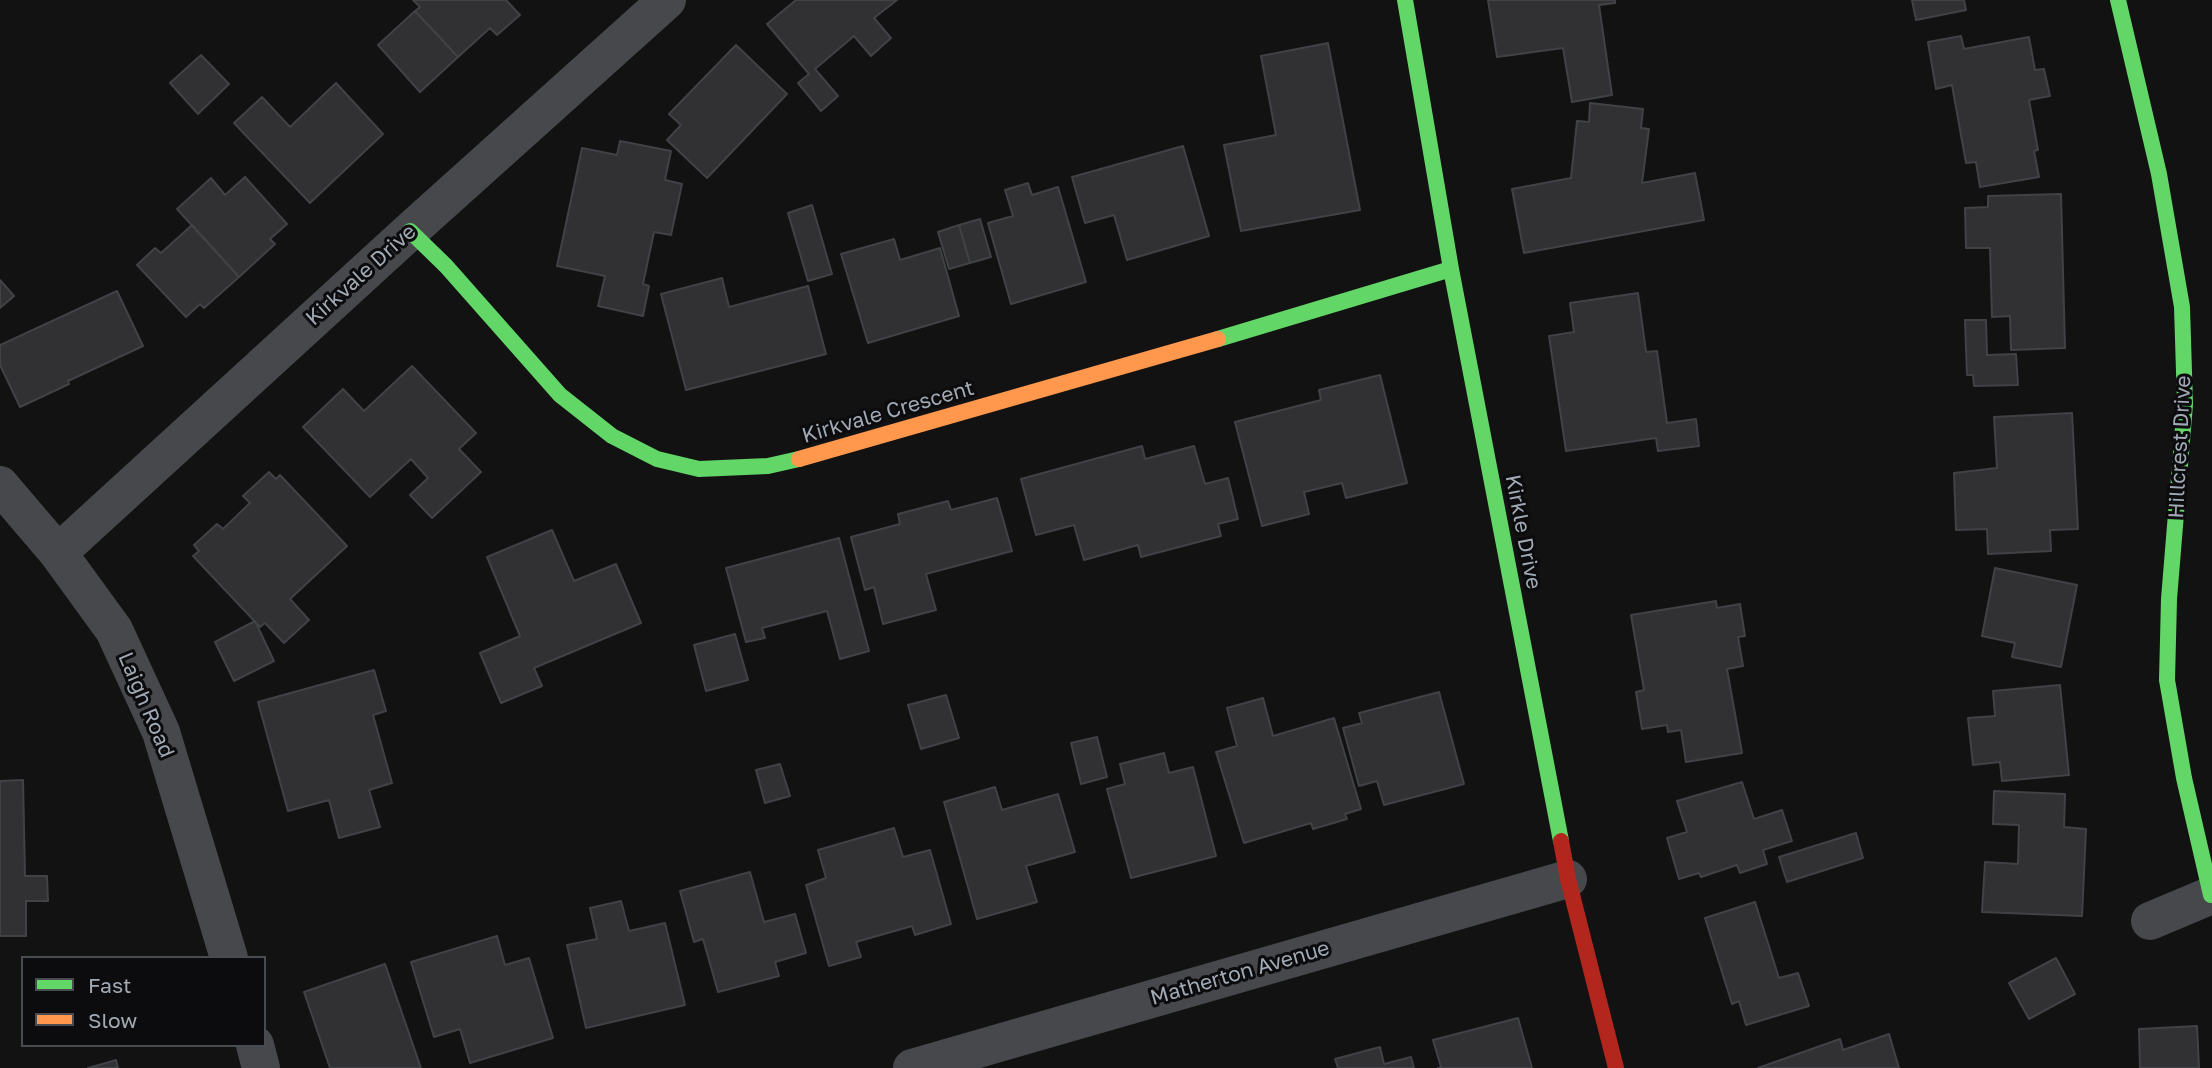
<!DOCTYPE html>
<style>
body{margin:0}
#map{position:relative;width:2212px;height:1068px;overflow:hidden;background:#121212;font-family:"Golos Text",sans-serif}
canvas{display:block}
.legend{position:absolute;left:21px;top:956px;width:245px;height:91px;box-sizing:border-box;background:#0c0c0e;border:2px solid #484b50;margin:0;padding:9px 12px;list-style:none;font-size:21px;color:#a1aab4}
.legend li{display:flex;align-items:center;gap:14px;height:35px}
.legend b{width:35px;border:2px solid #484b50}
</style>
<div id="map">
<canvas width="2212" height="1068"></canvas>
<ul class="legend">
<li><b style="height:9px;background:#63d668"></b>Fast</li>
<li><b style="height:9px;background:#ff974d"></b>Slow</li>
</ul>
</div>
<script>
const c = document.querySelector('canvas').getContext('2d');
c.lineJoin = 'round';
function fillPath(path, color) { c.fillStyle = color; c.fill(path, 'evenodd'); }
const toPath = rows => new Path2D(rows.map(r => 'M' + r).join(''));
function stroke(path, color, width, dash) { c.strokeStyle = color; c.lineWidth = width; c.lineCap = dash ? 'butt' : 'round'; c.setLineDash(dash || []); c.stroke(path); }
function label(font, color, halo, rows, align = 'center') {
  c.font = font + ' "Golos Text",sans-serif'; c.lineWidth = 6; c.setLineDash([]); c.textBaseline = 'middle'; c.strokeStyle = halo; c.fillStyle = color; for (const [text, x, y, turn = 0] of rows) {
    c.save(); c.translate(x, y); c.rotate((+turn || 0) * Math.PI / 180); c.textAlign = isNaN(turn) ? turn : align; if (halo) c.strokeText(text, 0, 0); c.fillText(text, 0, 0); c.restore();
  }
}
const building = toPath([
 [413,0,506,0,520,15,497,35,490,28,458,57,415,11,420,7,413,0],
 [796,0,897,0,874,18,891,38,871,56,854,36,815,69,838,96,821,111,798,83,809,74,767,24,796,0],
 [1488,0,1615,0,1615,3,1599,5,1612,95,1572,102,1563,48,1497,57,1488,0],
 [1912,0,1964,0,1966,10,1916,20,1912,0],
 [415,11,458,57,420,92,378,45,415,11],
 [1961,36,1964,49,2029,37,2035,70,2044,69,2050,96,2029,100,2038,150,2034,151,2039,177,1980,187,1976,162,1966,163,1952,85,1936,89,1928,42,1961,36],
 [1328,43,1360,210,1241,231,1224,145,1276,135,1261,56,1328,43],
 [736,45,787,94,707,178,667,140,681,125,669,114,736,45],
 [201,55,229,84,198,114,170,83,201,55],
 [336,83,383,134,310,203,234,123,262,97,290,127,336,83],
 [1590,103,1643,109,1641,128,1649,129,1642,183,1695,173,1704,220,1524,253,1512,189,1571,178,1577,121,1589,122,1590,103],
 [620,141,671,151,665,180,682,184,671,235,654,232,643,284,649,286,643,316,598,306,605,276,557,266,582,148,617,155,620,141],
 [1183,146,1209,236,1127,260,1114,215,1085,223,1072,177,1183,146],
 [245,177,287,224,270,239,275,244,239,277,177,209,211,178,225,195,245,177],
 [1028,183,1032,195,1058,187,1086,282,1011,304,988,223,1013,216,1005,190,1028,183],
 [2061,194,2065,348,2011,350,2010,316,1992,317,1990,248,1966,248,1965,208,1988,207,1988,196,2061,194],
 [812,205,832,274,808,281,788,213,812,205],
 [980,219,991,257,970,263,959,225,980,219],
 [192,225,239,277,204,308,200,304,186,317,137,265,155,248,161,253,192,225],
 [959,225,970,263,949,269,938,232,959,225],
 [894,239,900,260,940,248,959,316,868,343,841,254,894,239],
 [722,278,729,307,808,286,826,354,686,390,661,294,722,278],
 [0,280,14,296,0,308,0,280],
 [117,291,143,346,68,381,69,384,20,407,0,365,0,345,117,291],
 [1638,293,1646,352,1657,351,1667,423,1696,419,1699,446,1658,451,1656,438,1566,451,1549,336,1574,332,1570,303,1638,293],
 [1965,320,1986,320,1987,355,2016,354,2018,385,1974,386,1973,375,1967,375,1965,320],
 [412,366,476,433,459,449,481,472,432,518,410,495,428,478,411,459,370,497,303,427,343,389,364,411,412,366],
 [1380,375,1407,483,1346,498,1342,483,1304,492,1309,514,1262,526,1235,422,1321,400,1319,390,1380,375],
 [2072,413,2078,529,2050,530,2051,551,1988,554,1987,529,1956,530,1954,473,1997,468,1994,417,2072,413],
 [1142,446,1145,459,1194,446,1205,484,1228,478,1238,519,1218,524,1221,536,1141,557,1138,545,1084,560,1074,525,1036,535,1021,479,1142,446],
 [269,472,276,479,280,475,347,546,290,599,309,620,284,643,265,623,260,627,193,556,199,551,194,545,217,524,223,529,250,503,243,496,269,472],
 [997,498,1012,551,926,574,936,610,883,624,874,587,865,590,851,537,900,524,898,514,948,501,951,510,997,498],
 [552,530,574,581,616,564,641,623,534,668,542,686,501,703,480,653,520,636,487,557,552,530],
 [839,538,869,651,840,659,827,611,762,628,765,638,746,642,726,568,839,538],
 [1995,568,2077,585,2061,667,2012,657,2015,643,1982,636,1995,568],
 [1716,601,1717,608,1740,604,1745,636,1738,637,1743,666,1727,669,1742,753,1686,762,1681,730,1668,732,1667,725,1642,729,1636,692,1644,690,1631,615,1716,601],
 [255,621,274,661,234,681,215,642,255,621],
 [735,634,748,680,706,691,694,645,735,634],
 [374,670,386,711,373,715,392,783,369,790,380,827,339,838,329,800,288,811,258,702,374,670],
 [2060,685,2069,775,2002,781,2000,762,1973,765,1968,718,1995,716,1993,691,2060,685],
 [1439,692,1464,784,1384,805,1377,781,1359,786,1343,728,1362,723,1359,713,1439,692],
 [946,695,959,738,921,749,908,705,946,695],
 [1263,698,1273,736,1334,718,1361,809,1345,814,1347,819,1313,829,1311,823,1244,843,1216,752,1237,746,1227,708,1263,698],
 [1097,737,1107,777,1081,784,1071,743,1097,737],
 [1164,753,1169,773,1193,767,1216,856,1131,878,1107,789,1125,784,1120,764,1164,753],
 [780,764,790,796,765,803,756,770,780,764],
 [23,780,25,876,47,876,48,901,26,901,26,936,0,936,0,781,23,780],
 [1742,782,1754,819,1782,810,1792,841,1763,850,1767,864,1740,873,1737,865,1701,877,1699,873,1679,879,1667,838,1687,832,1677,801,1742,782],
 [995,787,1002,810,1058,794,1075,852,1026,866,1037,902,977,919,944,802,995,787],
 [1994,791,2065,794,2064,827,2086,829,2082,916,1982,912,1985,862,2018,864,2019,825,1993,824,1994,791],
 [894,828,903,857,930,850,951,924,915,935,912,926,856,942,861,957,829,966,806,885,826,878,818,850,894,828],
 [1856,833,1863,858,1787,882,1779,857,1856,833],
 [750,872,764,922,795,914,806,953,775,962,779,976,718,992,703,939,694,942,680,891,750,872],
 [621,901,629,931,665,923,685,1005,586,1028,567,945,597,939,590,908,621,901],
 [1755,902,1779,978,1798,973,1809,1006,1746,1025,1739,1001,1732,1004,1705,918,1755,902],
 [497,936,505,965,529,958,553,1038,470,1063,460,1029,434,1037,411,962,497,936],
 [2056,958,2075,994,2029,1019,2009,983,2056,958],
 [385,964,421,1068,330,1068,304,992,385,964],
 [1518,1018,1532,1068,1438,1068,1441,1067,1433,1040,1518,1018],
 [2197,1026,2199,1068,2140,1068,2139,1029,2197,1026],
 [1889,1034,1899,1068,1758,1068,1840,1039,1843,1050,1889,1034],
 [1380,1047,1384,1064,1411,1057,1414,1068,1338,1068,1335,1059,1380,1047],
 [116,1060,118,1068,88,1068,106,1063,116,1060]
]);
const street = toPath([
 [0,485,58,553,114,630,161,732,229,958],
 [58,553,410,231,667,0],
 [2150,921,2212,895],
 [255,1045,261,1068],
 [912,1068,1568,879]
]);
const fast = toPath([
 [1405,0,1451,269,1561,841],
 [2118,0,2159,174,2182,307,2185,404,2169,599,2167,680,2184,778,2211,895],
 [410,231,446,266,560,395,612,436,657,459,699,469,768,466,799,459],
 [1218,339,1451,269]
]);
const slow = toPath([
 [799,459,1218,339]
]);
const jam = toPath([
 [1561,841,1568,879,1616,1068]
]);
const streetNames = [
 ["Kirkvale Drive",361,275,-42],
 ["Kirkvale Crescent",888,412,-16],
 ["Hillcrest Drive",2180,447,-87],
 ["Kirkle Drive",1523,532,79],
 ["Laigh Road",146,705,67],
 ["Matherton Avenue",1240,973,-16]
];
fillPath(building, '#313133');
stroke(building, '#404246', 2);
stroke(street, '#46484b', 38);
stroke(fast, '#63d668', 16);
stroke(slow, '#ff974d', 16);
stroke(jam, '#b3261e', 16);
label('21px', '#a1aab4', '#0c0c0e', streetNames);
</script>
